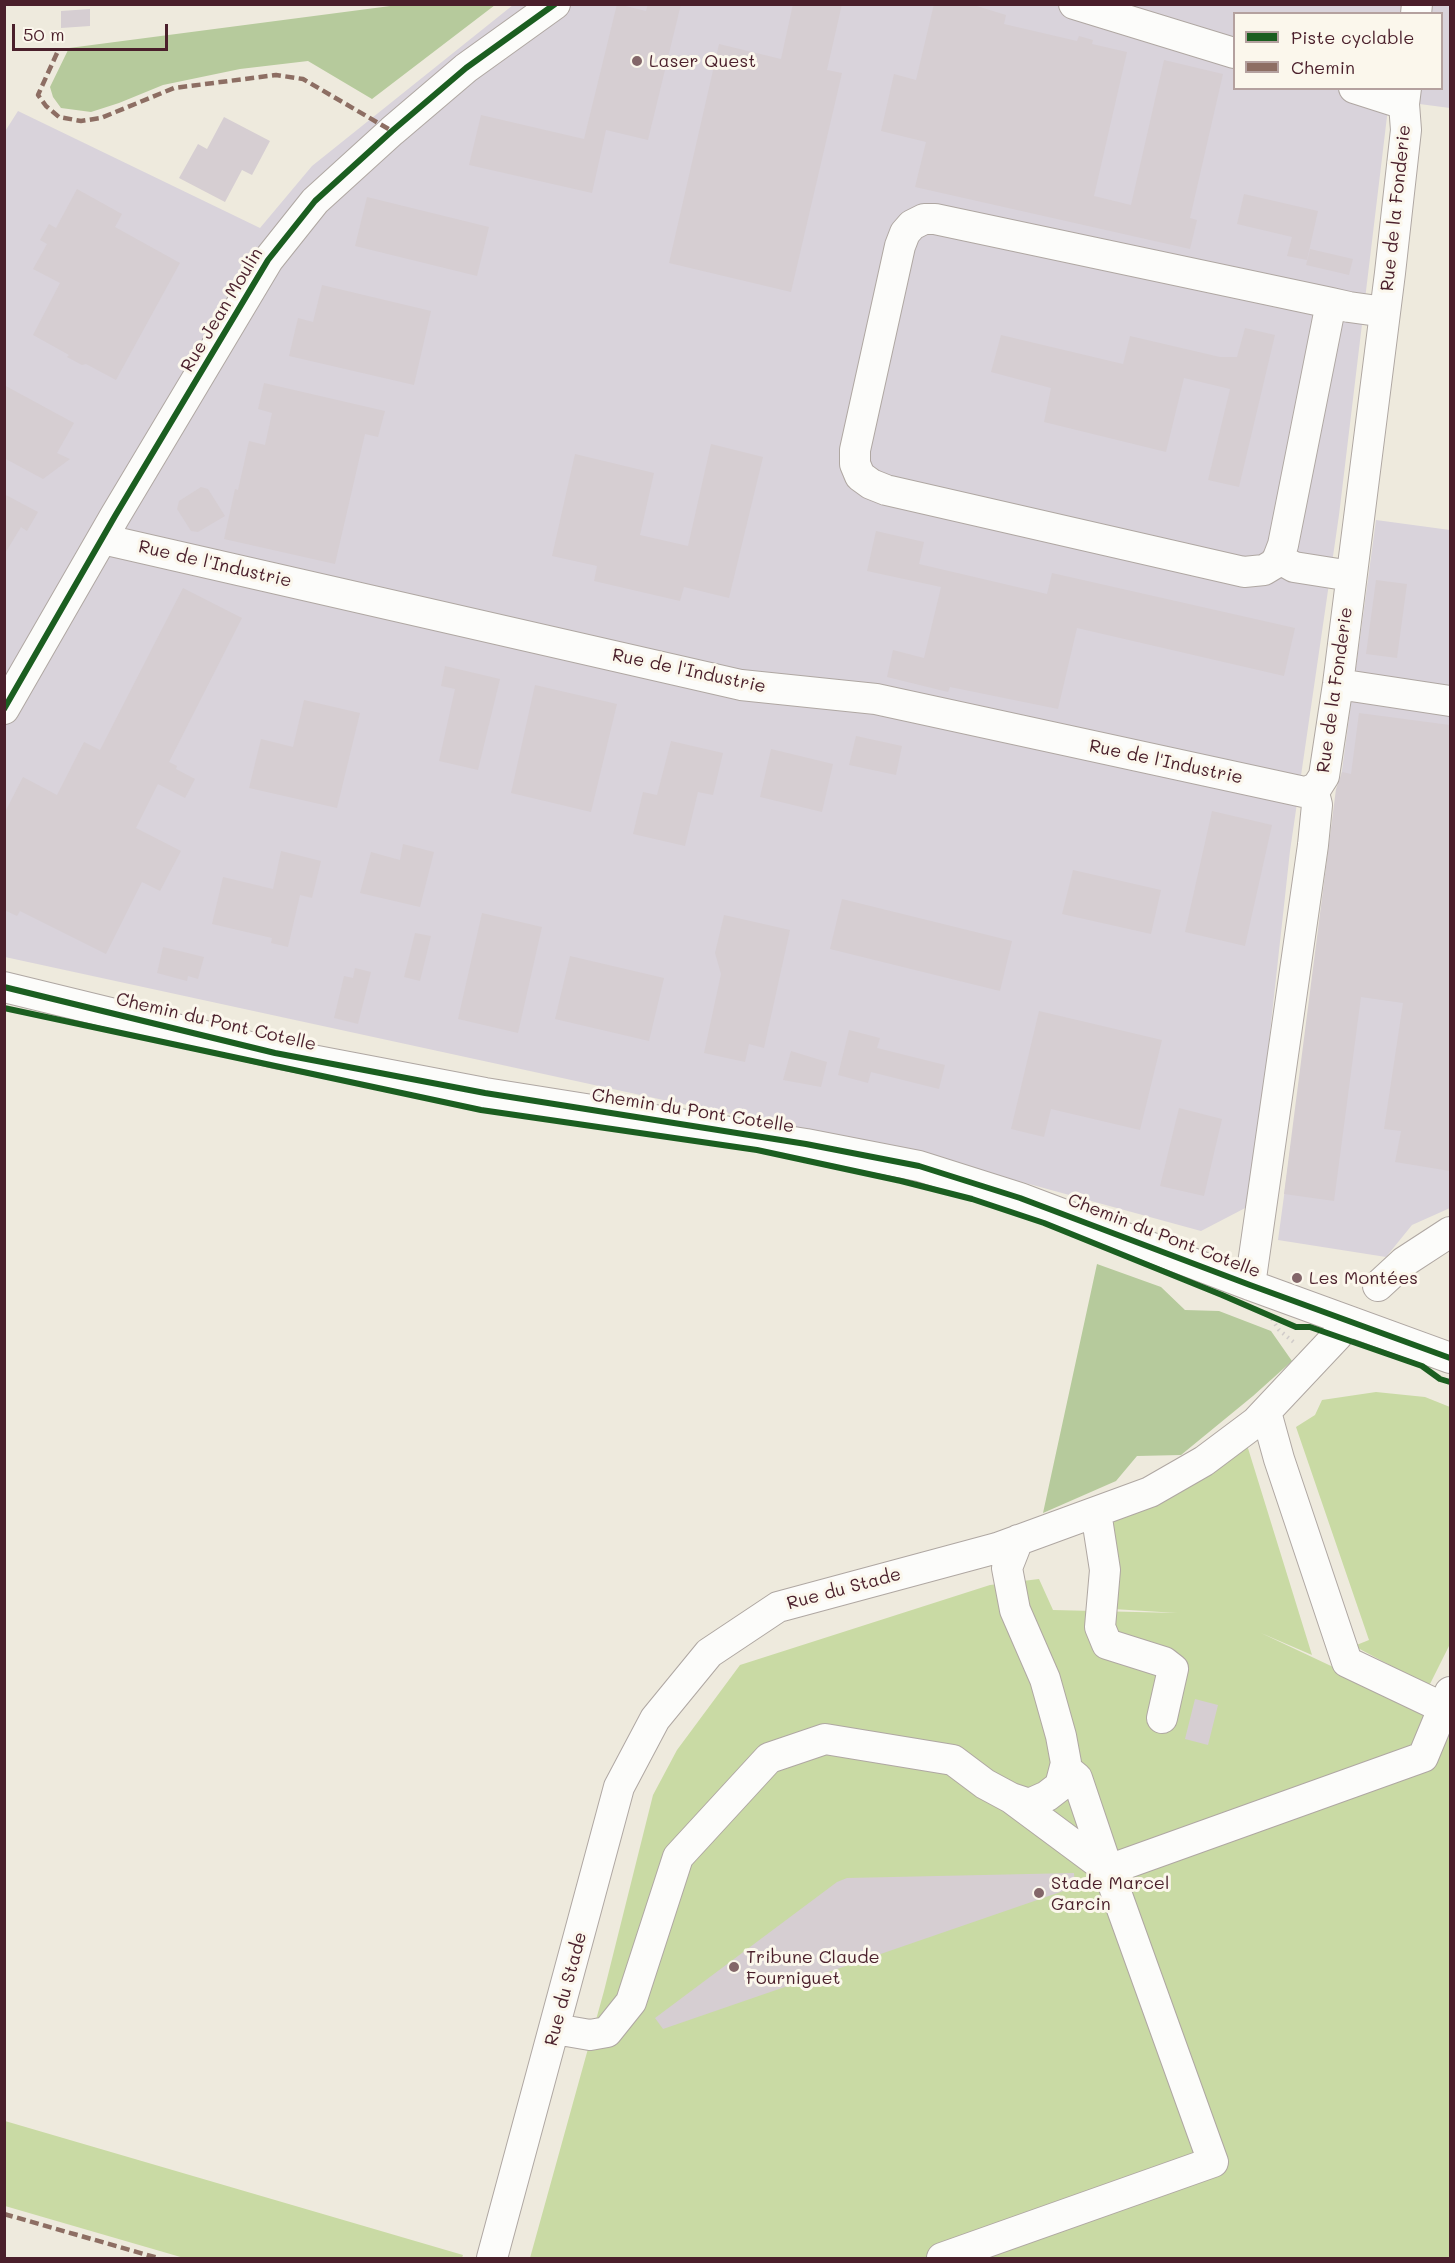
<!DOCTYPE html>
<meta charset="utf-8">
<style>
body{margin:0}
#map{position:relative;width:1455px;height:2263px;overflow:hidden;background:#eeeadd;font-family:Mali,sans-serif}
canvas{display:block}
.frame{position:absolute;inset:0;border:6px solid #4a1f2b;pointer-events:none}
.legend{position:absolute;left:1233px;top:12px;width:210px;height:78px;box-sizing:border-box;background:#fbf7ec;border:2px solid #b4a19f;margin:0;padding:8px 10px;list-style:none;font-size:18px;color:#4a1f2b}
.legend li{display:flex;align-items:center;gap:12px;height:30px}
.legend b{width:30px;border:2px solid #b4a19f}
.scale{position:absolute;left:12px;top:24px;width:156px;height:27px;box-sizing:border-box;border:3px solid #4a1f2b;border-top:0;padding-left:8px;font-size:18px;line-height:21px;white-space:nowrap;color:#4a1f2b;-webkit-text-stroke:4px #fbf7ec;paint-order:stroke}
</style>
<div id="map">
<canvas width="1455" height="2263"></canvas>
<div class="frame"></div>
<ul class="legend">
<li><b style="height:8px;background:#1b5e20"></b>Piste cyclable</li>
<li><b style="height:8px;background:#8d6e63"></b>Chemin</li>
</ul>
<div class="scale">50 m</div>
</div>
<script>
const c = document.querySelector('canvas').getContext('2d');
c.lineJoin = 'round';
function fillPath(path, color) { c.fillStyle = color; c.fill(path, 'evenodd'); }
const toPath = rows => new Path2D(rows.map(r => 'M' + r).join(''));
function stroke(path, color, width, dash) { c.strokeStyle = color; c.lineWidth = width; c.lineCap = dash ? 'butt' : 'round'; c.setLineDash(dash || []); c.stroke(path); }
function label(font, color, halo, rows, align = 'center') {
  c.font = font + ' Mali,sans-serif'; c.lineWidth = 6; c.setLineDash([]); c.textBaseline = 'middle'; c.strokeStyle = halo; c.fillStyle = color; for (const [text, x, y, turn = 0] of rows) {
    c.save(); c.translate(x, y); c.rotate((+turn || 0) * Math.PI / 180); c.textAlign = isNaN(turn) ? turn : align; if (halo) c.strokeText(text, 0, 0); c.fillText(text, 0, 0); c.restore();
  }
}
const industrial = toPath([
 [513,5,1450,5,1450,108,1389,100,1339,515,1290,851,1251,1205,1201,1231,901,1149,668,1101,5,957,4,133,18,111,260,228,312,166],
 [1234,14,1442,14,1442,88,1234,88],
 [1376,520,1450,530,1450,1208,1412,1225,1386,1257,1278,1240]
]);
const green = toPath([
 [1376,1392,1425,1397,1450,1407,1450,1644,1429,1686,1354,1646,1369,1640,1296,1427,1315,1415,1322,1400],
 [1247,1445,1312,1655,1261,1633,1450,1722,1450,2258,530,2258,604,1991,653,1795,677,1750,740,1665,990,1585,1039,1579,1053,1610,1177,1613,1113,1609,1113,1522,1151,1504],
 [5,2121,463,2255,462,2258,184,2258,5,2206]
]);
const forest = toPath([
 [398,5,495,5,372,99,308,61,240,69,163,85,119,103,91,112,61,108,53,97,50,87,69,48],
 [1097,1264,1161,1287,1185,1310,1219,1311,1271,1331,1292,1361,1253,1396,1181,1455,1137,1456,1116,1481,1043,1513]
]);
const building = toPath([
 [617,4,646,11,648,4,681,4,648,140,606,130,592,193,469,165,481,115,584,139],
 [793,4,842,4,827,70,842,73,791,292,669,263,719,44,781,59],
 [934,4,970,4,1006,15,1004,24,1077,41,1079,36,1093,40,1092,44,1127,52,1094,196,1131,205,1164,60,1223,74,1190,218,1197,220,1190,249,915,187,926,142,881,131,894,74,916,80],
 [90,9,90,26,61,28,61,11],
 [224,117,270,141,252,175,242,170,225,202,179,178,198,144,207,149],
 [77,189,122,214,115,227,180,263,116,380,86,364,82,365,67,357,69,355,33,335,60,283,33,269,47,244,40,240,49,224,56,228],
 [1244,194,1318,211,1307,260,1287,256,1292,237,1237,224],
 [367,197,489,227,477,276,355,246],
 [1310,249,1353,259,1349,275,1306,265],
 [322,285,431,311,414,385,289,356,298,318,313,322],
 [1245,328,1275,335,1239,487,1208,480,1230,389,1184,378,1166,452,1044,422,1051,388,991,372,1001,335,1123,364,1130,336,1220,357,1237,357],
 [264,383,385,411,378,437,365,434,335,564,224,539,235,489,238,490,249,441,265,445,272,413,258,409],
 [4,385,74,423,57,453,70,459,43,479,4,458],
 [711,444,763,457,729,598,684,587,680,601,594,581,597,566,552,556,575,454,654,473,640,535,688,546],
 [201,487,208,489,225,516,198,532,191,531,177,509,179,501],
 [4,494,38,512,27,531,21,527,4,555],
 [876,531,924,542,919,564,1047,594,1052,573,1295,628,1284,676,1077,628,1058,709,950,687,948,692,887,677,893,650,924,658,941,587,867,571],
 [1376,580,1407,584,1397,658,1366,654],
 [183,588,242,618,169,762,177,766,176,769,195,779,185,798,158,784,136,828,181,851,160,891,142,882,106,954,20,911,17,916,4,910,4,814,23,777,57,795,84,742,100,750],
 [445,666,500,679,478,770,439,761,455,689,441,686],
 [535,685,617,704,591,812,511,793],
 [304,700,360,713,337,808,249,788,261,739,293,747],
 [1359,713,1450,725,1450,1171,1395,1162,1401,1131,1384,1129,1403,1003,1361,997,1334,1201,1284,1194,1336,789,1342,772,1351,774],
 [856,736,902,746,896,775,849,765],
 [671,741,723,753,713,795,698,792,685,846,633,834,643,792,657,795],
 [771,749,833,764,822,812,760,797],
 [1212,811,1272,825,1245,946,1185,932],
 [403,844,434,852,420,907,360,893,371,852,400,860],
 [281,851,321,861,312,898,300,895,288,947,271,943,272,938,212,924,223,877,273,889],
 [1073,870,1161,890,1151,934,1062,914],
 [842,899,1012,941,1000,991,830,949],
 [482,913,542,927,518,1033,458,1019],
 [724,915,790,930,764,1048,749,1044,745,1062,704,1053,721,974,715,953],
 [415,933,431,936,420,981,404,977],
 [163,947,204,957,198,979,188,976,187,981,157,973],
 [570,956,664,978,649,1041,555,1019],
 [355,968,371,972,358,1024,334,1018,344,976,353,978],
 [1039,1011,1162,1040,1140,1130,1051,1109,1044,1137,1011,1129],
 [849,1030,880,1038,877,1048,945,1065,939,1089,871,1072,868,1083,838,1075],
 [791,1051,827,1062,821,1087,783,1080],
 [1179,1108,1222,1119,1204,1196,1160,1186],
 [1195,1699,1218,1705,1208,1745,1185,1739],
 [1074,1873,1075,1887,663,2029,655,2018,837,1882,847,1878]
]);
const path = toPath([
 [1272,1319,1279,1330,1296,1344]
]);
const minor = toPath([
 [1074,4,1234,53],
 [1416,14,1417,4],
 [1354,88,1404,104],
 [1331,303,1283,545,1278,558,1274,564,1264,570,1244,572,886,490,871,484,860,476,855,464,855,450,900,246,905,233,912,225,924,219,935,219,1331,303,1349,307,1385,312],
 [102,539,741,685,876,699,1304,792,1309,791,1317,787,1324,776,1338,684,1390,273,1406,130,1404,104,1406,88],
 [1278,558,1294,567,1351,576],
 [1338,684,1450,701],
 [4,709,115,516,268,260,315,201,392,131,466,68,555,4],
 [4,987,275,1053,485,1093,806,1144,919,1166,1020,1198,1250,1285,1450,1358],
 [1250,1285,1313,845,1317,805,1313,789],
 [1378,1286,1404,1262,1450,1232],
 [1266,1412,1279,1459,1347,1662,1450,1711],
 [1096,1512,1105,1570,1100,1627,1107,1644,1164,1662,1173,1669,1162,1718],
 [1011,1798,1108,1870,1423,1757,1450,1692],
 [555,2029,590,2035,607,2032,631,2002,678,1857,769,1758,825,1739,953,1760,985,1784,1011,1798,1029,1804,1047,1796,1060,1786,1066,1763,1061,1736,1045,1679,1015,1610,1007,1568,1018,1540],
 [492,2258,619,1787,655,1719,709,1653,778,1607,997,1548,1150,1492,1204,1461,1256,1422,1337,1336,1347,1321],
 [942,2258,1213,2162,1108,1870,1077,1778,1065,1768]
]);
const quiet = toPath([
 [57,53,38,95,46,106,59,117,81,121,101,118,174,88,276,75,303,79,392,131],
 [4,2214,158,2258]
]);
const cycleway = toPath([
 [4,709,115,516,268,260,315,201,392,131,466,68,555,4],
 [4,987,275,1053,485,1093,806,1144,919,1166,1020,1198,1250,1285,1450,1358],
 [4,1008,481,1110,757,1150,901,1181,972,1199,1044,1223,1222,1295,1296,1327,1310,1327,1422,1366,1440,1379,1450,1382]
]);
const markers = [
 [637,61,6,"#836669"],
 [1297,1278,6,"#836669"],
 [1039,1893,6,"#836669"],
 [734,1967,6,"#836669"]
];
const poiNames = [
 ["Laser Quest",649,61],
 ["Les Montées",1309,1278],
 ["Stade Marcel",1051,1883],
 ["Garcin",1051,1904],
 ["Tribune Claude",746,1957],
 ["Fourniguet",746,1978]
];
const streetNames = [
 ["Rue de la Fonderie",1396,208,-84],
 ["Rue Jean Moulin",222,310,-59],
 ["Rue de l'Industrie",215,564,13],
 ["Rue de l'Industrie",689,671,12],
 ["Rue de la Fonderie",1335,690,-82],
 ["Rue de l'Industrie",1166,762,12],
 ["Chemin du Pont Cotelle",216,1022,13],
 ["Chemin du Pont Cotelle",693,1111,9],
 ["Chemin du Pont Cotelle",1164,1236,21],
 ["Rue du Stade",844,1589,-15],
 ["Rue du Stade",566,1989,-75]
];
fillPath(industrial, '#d9d3db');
fillPath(green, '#c9daa4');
fillPath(forest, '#b6ca9c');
fillPath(building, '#d6ced2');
stroke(minor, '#afa7a2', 32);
stroke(path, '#d0cbc9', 4, [1.5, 4.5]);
stroke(minor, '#fcfcfa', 30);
stroke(quiet, '#8d6e63', 4.5, [9, 4.5]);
stroke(cycleway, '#1b5e20', 6);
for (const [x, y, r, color] of markers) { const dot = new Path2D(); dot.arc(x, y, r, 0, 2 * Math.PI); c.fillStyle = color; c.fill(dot); stroke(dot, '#fbf7ec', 2); }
label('18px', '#4a1f2b', '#fbf7ec', poiNames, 'left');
label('18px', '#4a1f2b', '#fbf7ec', streetNames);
</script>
